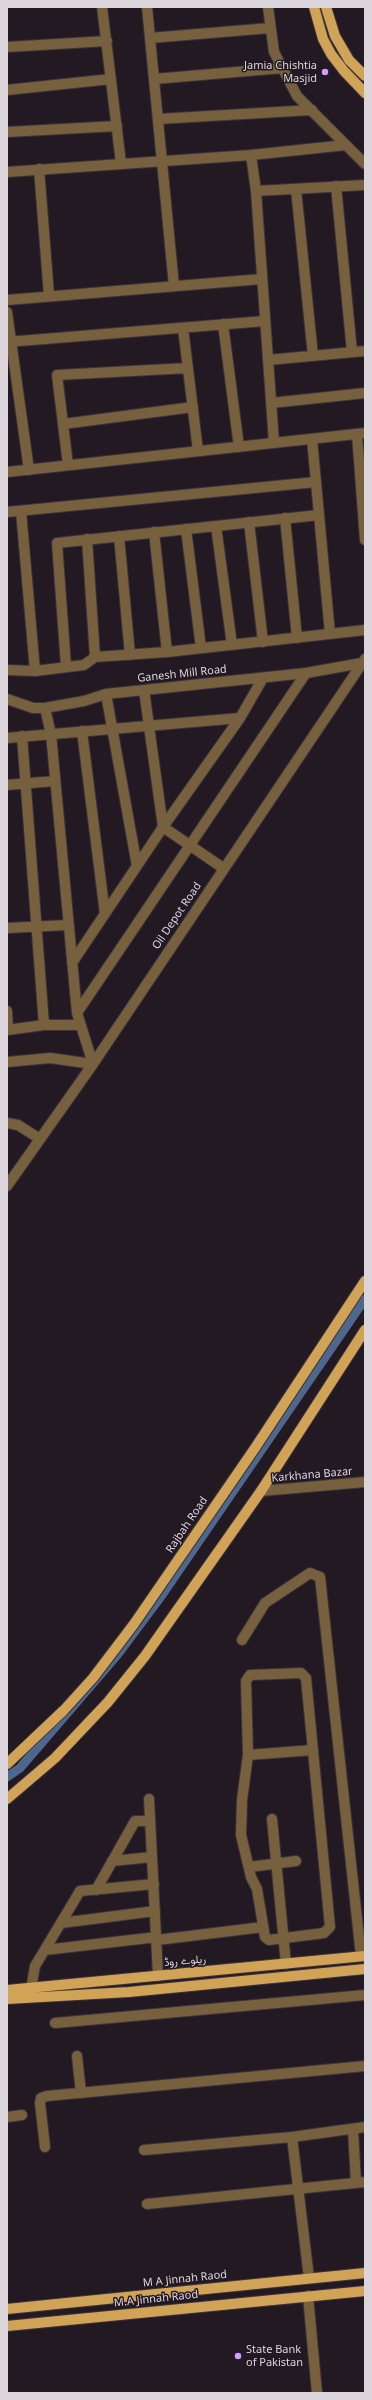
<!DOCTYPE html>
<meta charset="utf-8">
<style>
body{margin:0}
#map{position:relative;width:372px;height:2400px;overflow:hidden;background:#231923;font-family:"Noto Sans",sans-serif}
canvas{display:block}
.frame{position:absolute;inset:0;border:8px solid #dcd5dc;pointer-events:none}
</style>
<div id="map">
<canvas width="372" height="2400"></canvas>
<div class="frame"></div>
</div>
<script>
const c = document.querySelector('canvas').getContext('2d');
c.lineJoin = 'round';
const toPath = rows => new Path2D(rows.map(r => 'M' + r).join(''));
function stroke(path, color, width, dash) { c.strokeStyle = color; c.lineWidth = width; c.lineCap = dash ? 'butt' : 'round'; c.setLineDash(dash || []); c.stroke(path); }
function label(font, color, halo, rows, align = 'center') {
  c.font = font + ' "Noto Sans",Vazirmatn,sans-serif'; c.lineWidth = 3; c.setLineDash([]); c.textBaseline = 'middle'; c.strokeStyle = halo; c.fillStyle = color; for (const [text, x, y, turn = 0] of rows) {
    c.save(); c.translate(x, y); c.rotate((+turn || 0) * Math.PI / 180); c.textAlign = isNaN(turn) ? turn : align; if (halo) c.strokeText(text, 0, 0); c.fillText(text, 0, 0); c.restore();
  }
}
const canal = toPath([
 [7,1777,20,1768,118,1654,162,1595,365,1299]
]);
const minor = toPath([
 [102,7,121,163],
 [147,7,174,286],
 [268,7,274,52,297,96,365,164],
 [150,38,270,28],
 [7,47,107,41],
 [154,79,283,68],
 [7,90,111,79],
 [158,119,312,110],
 [7,132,117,126],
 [251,155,346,145],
 [39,169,49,295],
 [7,172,251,155,256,191],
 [336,186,352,352],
 [296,189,313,356],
 [7,300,262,279],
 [7,312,29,470],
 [223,324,239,447],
 [183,328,198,451],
 [7,342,265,321],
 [268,360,365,351],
 [271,403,365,393],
 [63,424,193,407],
 [357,434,365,540],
 [312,439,330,634],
 [274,443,256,191,365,185],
 [68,465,57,375,188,368],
 [7,472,365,433],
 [21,511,35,671],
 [7,512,316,482],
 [285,518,297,638],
 [249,522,263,642],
 [216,526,232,645],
 [186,529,201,648],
 [154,532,167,652],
 [119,536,130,655],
 [87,539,95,657],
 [66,666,57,543,319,515],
 [7,670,35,671,84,665,95,657,167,652,365,630],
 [144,690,163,827,223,868],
 [106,694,137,866],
 [7,699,33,708,45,708,84,701,106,694,306,673,362,663],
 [82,731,105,914],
 [22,736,44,1025],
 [7,738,240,718],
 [7,785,55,781],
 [7,928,68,925],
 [72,963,163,827,240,718,263,678],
 [7,1011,8,1030],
 [77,1013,306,673],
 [7,1030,44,1025,80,1025],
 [7,1062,50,1058,93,1064,77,1013,51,734,45,708],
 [7,1123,18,1125,40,1139],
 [7,1186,93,1064,365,659],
 [261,1491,365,1482],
 [242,1640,265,1603,310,1573,320,1577,361,1956],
 [301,1673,306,1678,330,1927,324,1933,269,1940,265,1937,257,1889,251,1877,241,1835,242,1800,248,1755,246,1681,250,1675,301,1673],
 [248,1755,313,1750],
 [149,1799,158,1976],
 [272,1819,286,1964],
 [112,1861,152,1857],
 [249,1867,296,1861],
 [96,1890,135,1821,150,1821],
 [61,1923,155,1911],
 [157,1940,263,1927],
 [45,1950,157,1937],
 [31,1989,35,1966,80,1891,154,1884],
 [55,2023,365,1995],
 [77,2056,81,2093],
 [7,2117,22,2115],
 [353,2129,356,2183],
 [292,2137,309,2278],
 [45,2147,40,2103,41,2098,47,2096,365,2066],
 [144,2150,292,2137,365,2127],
 [147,2204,365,2182],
 [308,2296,317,2393]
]);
const major = toPath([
 [314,7,323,39,331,54,344,71,365,93],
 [326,7,335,36,349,60,365,76],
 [7,1764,64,1710,93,1678,134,1624,255,1448,365,1281],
 [7,1799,55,1758,108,1702,145,1656,261,1491,365,1330],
 [7,1990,365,1956],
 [7,1999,129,1992,365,1969],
 [7,2309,365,2273],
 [7,2326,365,2291]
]);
const markers = [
 [325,72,4,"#d19dfe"],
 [238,2356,4,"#d19dfe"]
];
const poiNames = [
 ["Jamia Chishtia",317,66],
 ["Masjid",317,79],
 ["State Bank",246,2350,"left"],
 ["of Pakistan",246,2363,"left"]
];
const streetNames = [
 ["Ganesh Mill Road",182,674,-6],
 ["Oil Depot Road",177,916,-56],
 ["Karkhana Bazar",312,1475,-5],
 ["Rajbah Road",187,1525,-56],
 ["ریلوے روڈ",185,1961,-5],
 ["M A Jinnah Raod",185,2279,-6],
 ["M.A Jinnah Raod",156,2299,-6]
];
stroke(canal, '#4d678d', 9);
stroke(minor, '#3d333d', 12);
stroke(major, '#3d333d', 12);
stroke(minor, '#76603d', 10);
stroke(major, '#d1a357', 10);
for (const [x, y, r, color] of markers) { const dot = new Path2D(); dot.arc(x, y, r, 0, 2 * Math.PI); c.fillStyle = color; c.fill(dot); stroke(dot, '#231923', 1.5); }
label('11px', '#dcd5dc', '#231923', poiNames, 'right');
label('11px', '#dcd5dc', '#231923', streetNames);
</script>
